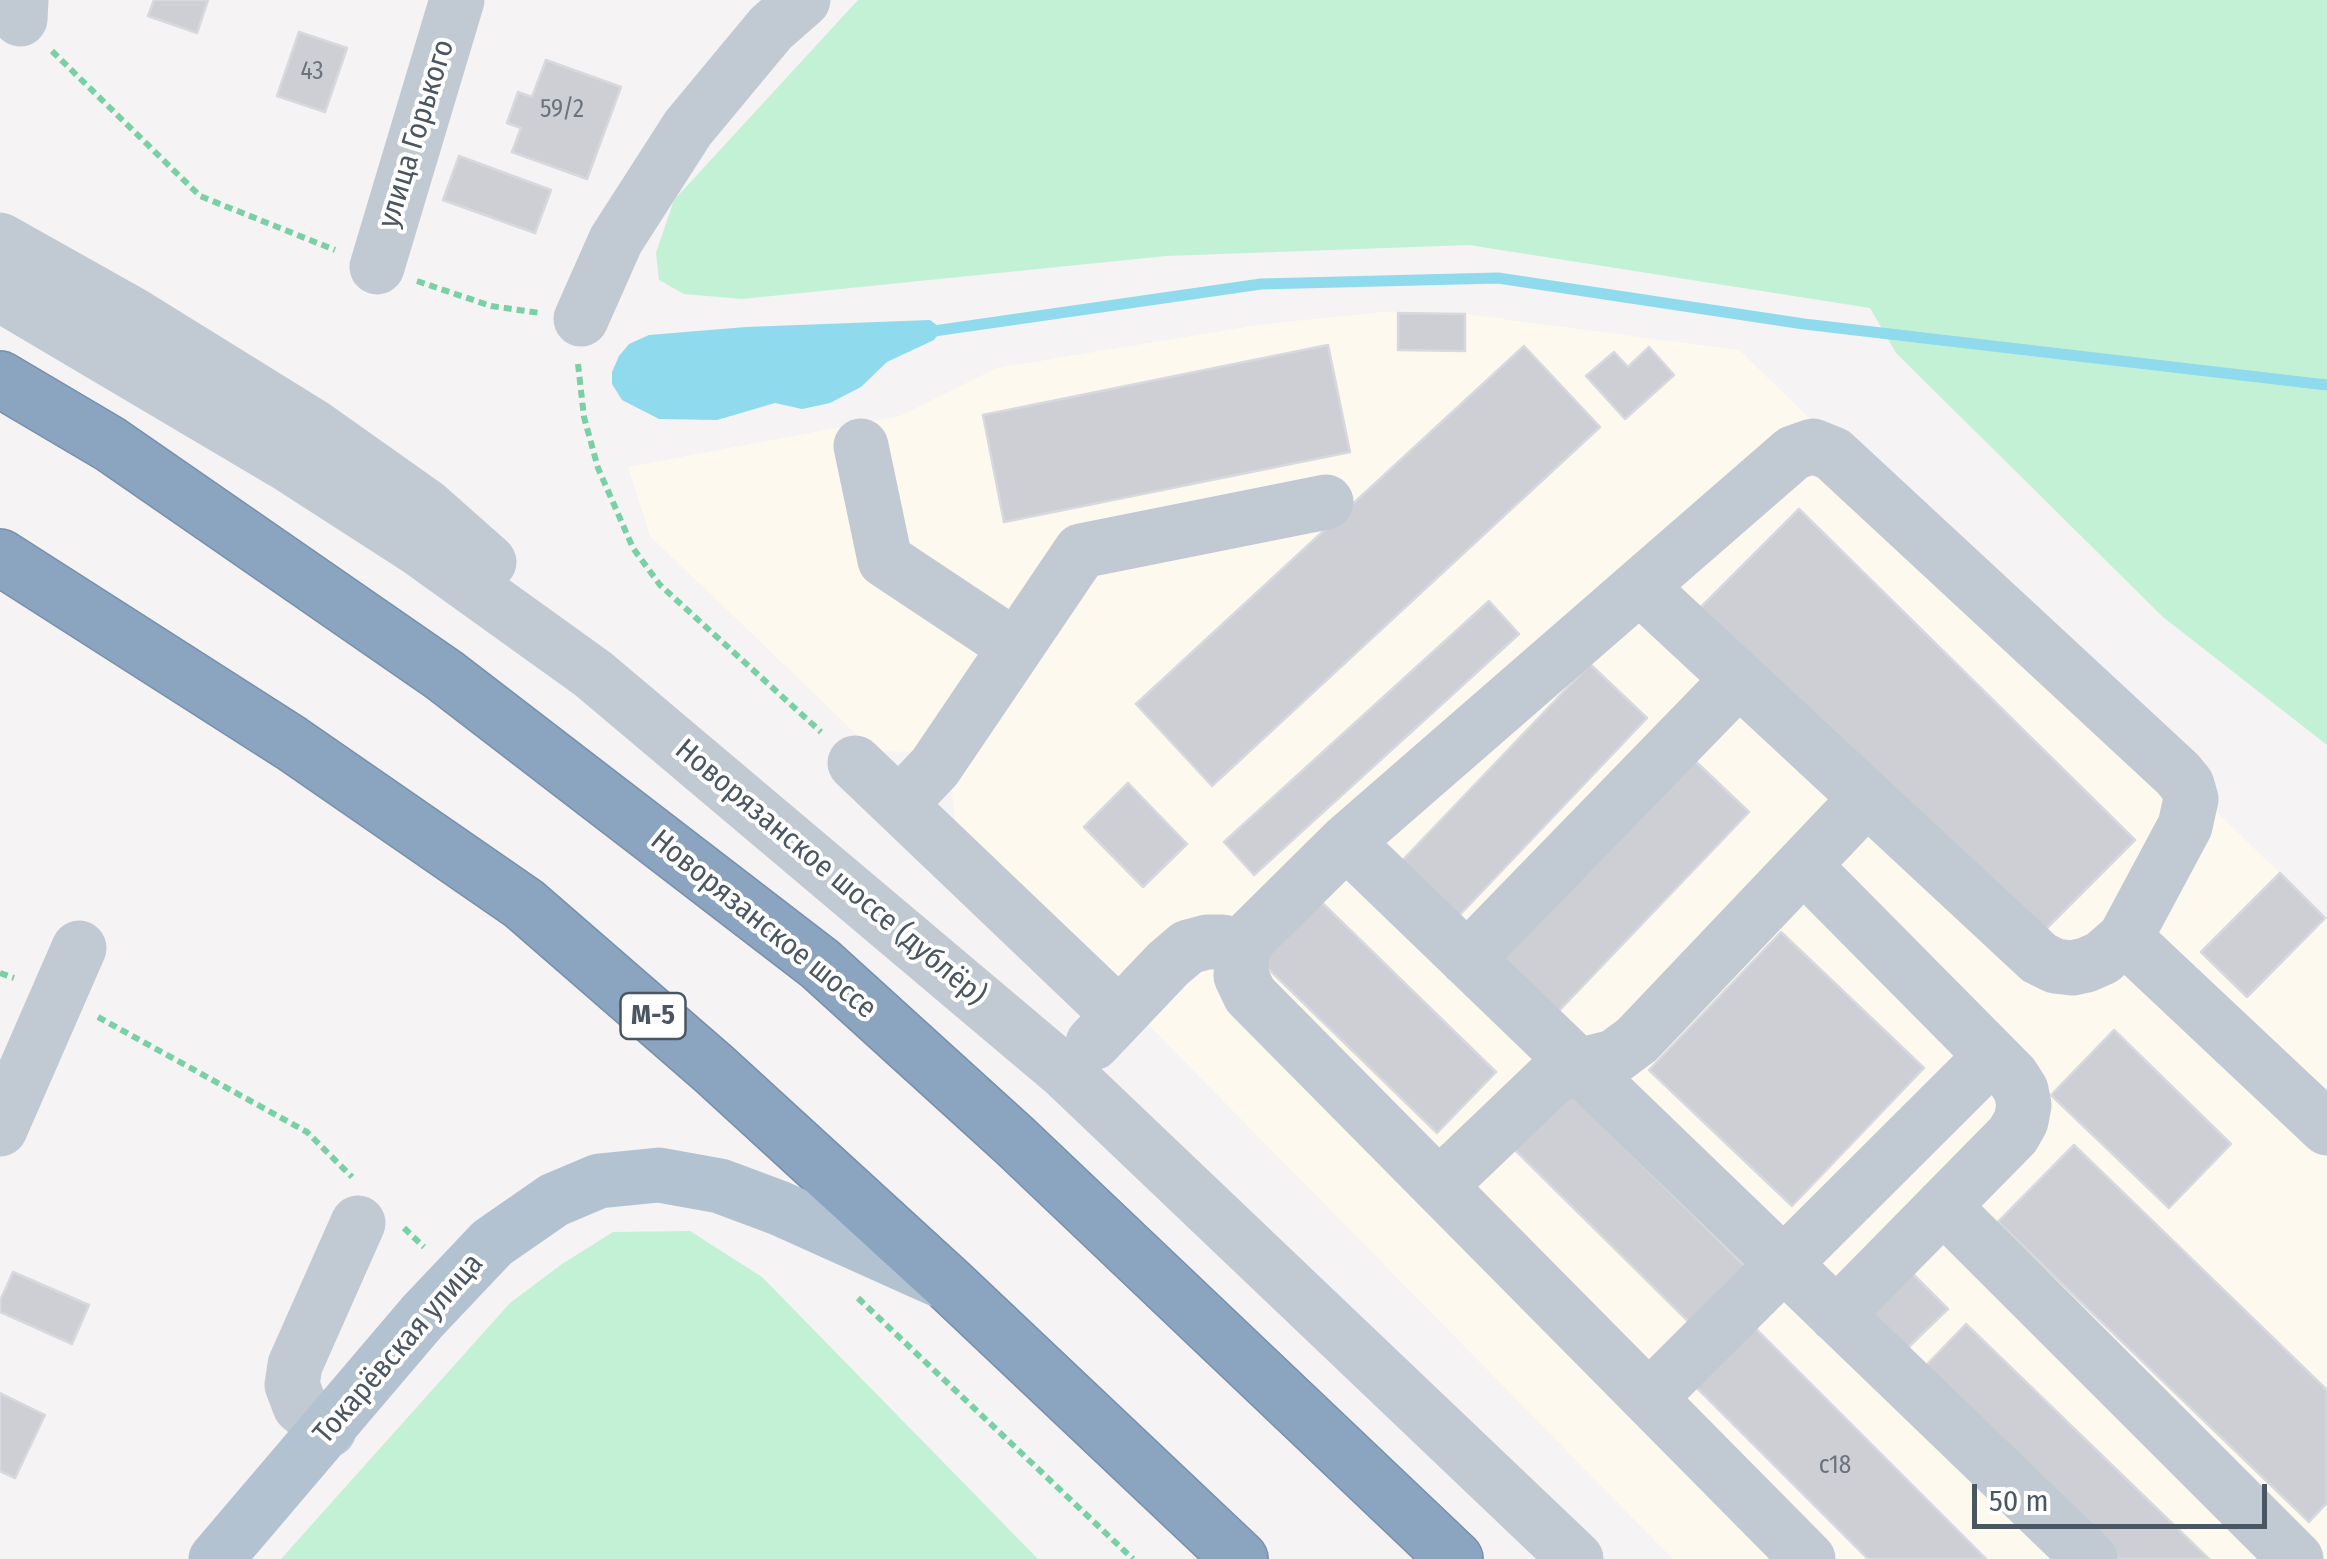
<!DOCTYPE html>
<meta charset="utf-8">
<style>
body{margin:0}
#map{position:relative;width:2327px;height:1559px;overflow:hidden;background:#f5f3f3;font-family:"Fira Sans Condensed",sans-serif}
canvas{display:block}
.scale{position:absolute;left:1972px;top:1484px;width:295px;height:45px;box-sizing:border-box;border:5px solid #4a5661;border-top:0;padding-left:12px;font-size:30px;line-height:35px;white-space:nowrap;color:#4a5661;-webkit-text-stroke:8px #fff;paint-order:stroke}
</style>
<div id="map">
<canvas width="2327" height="1559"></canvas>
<div class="scale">50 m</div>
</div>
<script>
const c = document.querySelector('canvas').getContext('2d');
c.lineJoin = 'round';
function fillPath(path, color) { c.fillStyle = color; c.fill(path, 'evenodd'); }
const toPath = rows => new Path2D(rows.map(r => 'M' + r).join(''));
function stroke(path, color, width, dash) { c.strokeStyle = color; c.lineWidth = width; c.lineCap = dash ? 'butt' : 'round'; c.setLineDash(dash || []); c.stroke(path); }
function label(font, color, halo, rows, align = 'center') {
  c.font = font + ' "Fira Sans Condensed",sans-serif'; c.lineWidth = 8; c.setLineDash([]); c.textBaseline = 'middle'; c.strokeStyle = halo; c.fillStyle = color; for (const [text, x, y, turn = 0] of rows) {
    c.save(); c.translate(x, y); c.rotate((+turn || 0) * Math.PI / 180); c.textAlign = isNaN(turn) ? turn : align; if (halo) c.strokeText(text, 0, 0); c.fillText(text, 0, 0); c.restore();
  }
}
const commercial = toPath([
 [1383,312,1465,314,1739,350,2327,919,2327,1559,1673,1559,1138,1014,955,824,951,780,914,752,874,751,650,536,628,467,900,416,997,368,1264,324]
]);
const green = toPath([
 [858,0,2327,0,2327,745,2163,617,1896,353,1870,308,1469,245,1166,256,742,299,684,294,659,280,656,253,674,200],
 [690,1231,762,1277,1038,1559,281,1559,510,1303,562,1264,613,1232]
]);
const water = toPath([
 [930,320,942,329,934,340,887,362,861,387,830,403,802,409,775,403,717,420,659,419,622,400,612,384,612,372,619,356,629,344,649,335,746,327]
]);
const stream = toPath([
 [927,332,1261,284,1498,278,1804,324,2327,385]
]);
const building = toPath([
 [154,0,208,0,197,33,148,16,154,0],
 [299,32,347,48,325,112,277,96,299,32],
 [546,60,621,87,587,179,512,152,521,128,507,123,518,92,532,97,546,60],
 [459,156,551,190,535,233,443,200,459,156],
 [1398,313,1465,314,1465,351,1398,350,1398,313],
 [1328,345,1350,452,1004,522,983,415,1328,345],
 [1524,346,1600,427,1212,786,1136,704,1524,346],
 [1649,347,1674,375,1625,419,1586,376,1614,352,1628,367,1649,347],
 [1799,509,2135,840,2033,942,1698,610,1799,509],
 [1489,601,1519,634,1254,875,1224,842,1489,601],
 [1590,664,1647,718,1454,921,1397,866,1590,664],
 [1691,757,1749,812,1555,1015,1496,959,1691,757],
 [1128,783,1187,844,1143,887,1084,827,1128,783],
 [2280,873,2325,918,2247,997,2201,952,2280,873],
 [1308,889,1496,1072,1437,1133,1249,950,1308,889],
 [1781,932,1924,1068,1792,1206,1649,1070,1781,932],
 [2114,1030,2231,1144,2169,1208,2051,1095,2114,1030],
 [1569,1092,1755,1276,1699,1332,1513,1148,1569,1092],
 [2074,1145,2327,1390,2327,1503,2309,1522,1998,1222,2074,1145],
 [13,1272,89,1305,72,1344,0,1312,0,1301,13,1272],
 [1913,1274,1948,1309,1892,1363,1858,1328,1913,1274],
 [1742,1315,1986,1559,1868,1559,1683,1374,1742,1315],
 [1966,1324,2209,1559,2092,1559,1909,1383,1966,1324],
 [0,1393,45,1415,15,1478,0,1471,0,1393]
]);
const path = toPath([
 [52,51,200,196,335,250],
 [417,281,491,306,540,313],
 [578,364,584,417,598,468,633,548,660,585,821,732],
 [0,973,14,978],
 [98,1017,307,1132,352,1177],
 [404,1228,424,1247],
 [858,1298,1133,1559]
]);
const minor = toPath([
 [20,19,21,0],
 [0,240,130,313,314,427,427,507,489,562],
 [377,267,457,0],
 [0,294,284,462,419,549,593,674,1066,1073,1576,1559],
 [581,319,616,240,688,128,771,28,803,0],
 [861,446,885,560,1016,647],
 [1640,587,2039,958,2055,966,2072,968,2086,965,2102,958,2125,938,2185,826,2191,799,2187,785,2178,774,1833,454,1813,446,1793,453,1346,842,1248,939,1242,952,1241,976,1250,995,1808,1559],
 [855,763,1119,1015],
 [899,805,935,767,1081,551,1326,502],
 [1346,842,2090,1559],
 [1803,865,2012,1076,2021,1090,2024,1105,2021,1121,2013,1135,1836,1315],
 [2125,938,2327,1128],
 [1467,959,1739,679],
 [1093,1043,1168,964,1188,947,1207,942,1223,942,1242,952],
 [0,1129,79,948],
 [1439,1186,1553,1077,1578,1066,1614,1057,1637,1040,1867,798],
 [1943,1206,2296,1559],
 [1649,1398,1992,1056],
 [329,1430,300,1406,292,1385,295,1365,358,1223]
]);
const major = toPath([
 [216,1559,422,1317,492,1243,554,1200,599,1181,659,1175,720,1186,779,1208,937,1279]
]);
const highway = toPath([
 [0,379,110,444,444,675,820,964,1015,1141,1455,1559],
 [0,557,291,743,524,904,714,1069,950,1285,1240,1559]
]);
const numberNames = [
 ["43",312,72],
 ["59/2",562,110],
 ["с18",1835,1466]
];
const shields = [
 [653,1016,65]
];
const shieldNames = [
 ["М-5",653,1016]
];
const streetNames = [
 ["улица Горького",417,134,-73],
 ["Новорязанское шоссе (дублёр)",830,873,40],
 ["Новорязанское шоссе",763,925,39],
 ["Токарёвская улица",399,1349,-49]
];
fillPath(commercial, '#fdf9ef');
fillPath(green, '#c3f1d5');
fillPath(water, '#90daee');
stroke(stream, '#90daee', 11);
fillPath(building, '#cdcfd5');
stroke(building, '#d7d9de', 2.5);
stroke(highway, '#7690ad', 58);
stroke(path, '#7ad0a6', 6, [8, 5]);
stroke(minor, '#c1cad2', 55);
stroke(major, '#b3c2d1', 55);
stroke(highway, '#8ba5c1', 55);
label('25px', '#6b747e', null, numberNames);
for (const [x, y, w] of shields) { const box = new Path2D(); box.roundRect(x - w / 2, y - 23, w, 46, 8); c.fillStyle = '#fff'; c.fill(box); stroke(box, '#4a5661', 2.5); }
label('bold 28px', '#4a5661', null, shieldNames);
label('30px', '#4a5661', '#fff', streetNames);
</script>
